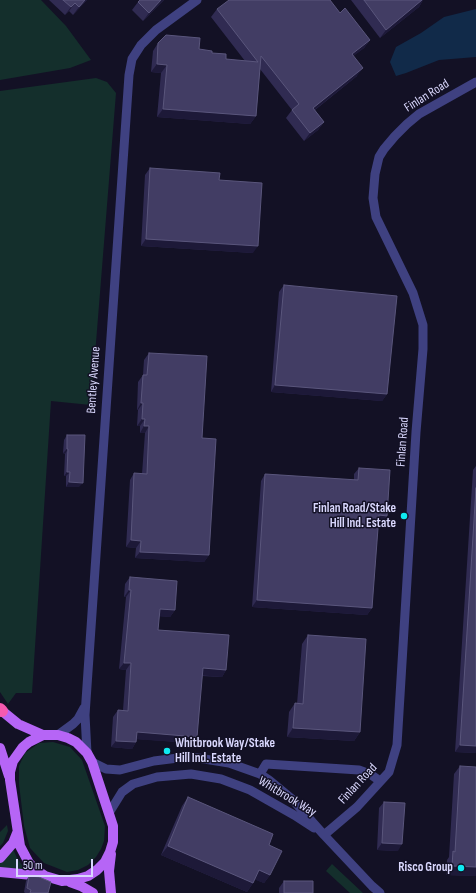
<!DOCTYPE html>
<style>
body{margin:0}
#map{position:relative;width:476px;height:893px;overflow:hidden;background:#131125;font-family:"Sofia Sans Condensed",sans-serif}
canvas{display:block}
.scale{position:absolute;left:16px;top:859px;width:77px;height:18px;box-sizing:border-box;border:2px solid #d9d7fd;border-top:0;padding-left:5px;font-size:12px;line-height:14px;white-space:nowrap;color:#d9d7fd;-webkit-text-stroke:3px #131125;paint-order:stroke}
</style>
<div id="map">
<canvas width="476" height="893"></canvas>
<div class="scale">50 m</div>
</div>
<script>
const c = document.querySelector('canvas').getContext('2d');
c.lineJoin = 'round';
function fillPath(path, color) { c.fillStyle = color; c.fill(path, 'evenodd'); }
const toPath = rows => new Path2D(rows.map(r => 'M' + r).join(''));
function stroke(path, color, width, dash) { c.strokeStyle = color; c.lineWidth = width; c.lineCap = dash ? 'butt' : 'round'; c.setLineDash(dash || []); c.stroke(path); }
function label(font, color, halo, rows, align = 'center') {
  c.font = font + ' "Sofia Sans Condensed",sans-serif'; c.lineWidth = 3; c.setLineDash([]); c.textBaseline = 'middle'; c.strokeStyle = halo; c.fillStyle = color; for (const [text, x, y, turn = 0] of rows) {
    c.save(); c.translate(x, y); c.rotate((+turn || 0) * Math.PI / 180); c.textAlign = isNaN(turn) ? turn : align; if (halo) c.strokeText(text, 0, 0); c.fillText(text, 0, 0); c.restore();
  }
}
const green = toPath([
 [0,0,41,0,66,26,91,60,70,68,0,80],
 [96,78,107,82,116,93,91,405,51,401,32,693,16,693,8,704,0,692,0,91],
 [53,742,70,747,82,760,105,826,104,841,101,849,96,857,88,865,78,870,67,872,44,863,30,848,24,826,19,784,19,766,25,753,39,743],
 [7,825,8,831,3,843,0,846,0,832],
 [13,849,17,858,24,868,23,869,0,868,0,863],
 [332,864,363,893,350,893,326,871]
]);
const water = toPath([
 [476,9,476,57,439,60,406,73,396,76,390,62,396,47,421,33,444,17]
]);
const street = toPath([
 [58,735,73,724,78,719,84,708],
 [87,753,85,715,129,75,132,59,141,45,156,30,197,0],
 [92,762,106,769,120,770,154,761,178,758,192,757,229,763,260,774,269,780,292,799,324,835,372,886,380,893],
 [260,774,266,764,359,770,370,774,380,781],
 [109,813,122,792,133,784,157,777,191,774,221,779,250,790,294,815,314,828],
 [324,835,357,807,389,772,397,745,416,432,423,349,423,325,413,293,376,217,373,198,375,174,379,157,384,149,395,136,407,124,419,114,476,82]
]);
const primary = toPath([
 [2,711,18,724,43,735],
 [43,735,58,735,68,738,76,742,87,753,92,762,113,826,113,842,110,852,105,862,97,870,88,876,78,879,62,881,45,876,36,870,29,863,20,846,10,780,10,772,13,761,23,747,29,742,43,735],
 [0,748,9,776],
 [0,858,13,843,17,833],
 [0,872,43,876],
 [70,882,81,886,93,893],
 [111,893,109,871,111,854]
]);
const highway = toPath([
 [0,709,2,711]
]);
const wall = toPath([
 [49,0,87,0,73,15,69,11,65,15],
 [164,0,143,21,132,10,138,2],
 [351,0,423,0,419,7,380,38],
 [217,9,340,13,370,40,364,48,353,56,357,76,315,110,324,122,318,130,304,141,286,118,292,110,260,69,256,116,250,124,157,117,161,73,151,72,153,51,158,43,199,49,212,53,226,59,245,61,211,17],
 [150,168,219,180,253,253,141,246,145,175],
 [284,285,387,394,382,401,271,392,279,292],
 [149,353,202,438,209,555,204,562,135,558,136,548,126,547,130,480,134,473,142,474,145,433,140,433,140,426,137,426,138,410,137,410,138,382,143,375,144,360],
 [67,435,79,487,66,487,66,476,64,476,65,454,63,453,64,440],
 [476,466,476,753,455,752,473,470],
 [359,468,387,516,382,522,378,522,372,608,367,615,252,607,261,481,265,474,354,480,354,474],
 [130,577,175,610,170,617,159,616,158,630,226,670,222,677,202,676,197,737,192,743,137,739,136,742,132,749,111,747,113,717,118,710,123,710,126,670,119,669,126,597,124,597,125,584],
 [308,635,360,732,354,741,287,737,289,712,295,703,297,704,302,644],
 [460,766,476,876,446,875,447,860,449,857,454,774],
 [188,797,269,845,270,875,264,883,254,879,253,883,247,892,161,855,182,806],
 [384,802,398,851,377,850,379,808],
 [29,876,48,893,25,893,24,892,26,881],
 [284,881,313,893,279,893,279,888]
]);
const shadedWall = toPath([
 [85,0,87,0,73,15,79,7],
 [161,0,164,0,143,21,149,13],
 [422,0,423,0,419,7,380,38,386,30],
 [75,3,69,11,65,15,71,7],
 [370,40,364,48,346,62,352,54],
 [157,64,167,65,161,73,151,72],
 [363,68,357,76,307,116,313,108],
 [163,109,256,116,250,124,157,117],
 [324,122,318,130,304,141,310,133],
 [146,239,258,246,253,253,141,246],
 [275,385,387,394,382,401,271,392],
 [141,403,143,403,138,410,137,410],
 [142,419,145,419,140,426,137,426],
 [144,426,149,426,145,433,140,433],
 [67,449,68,449,65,454,63,453],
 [67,472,70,472,66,476,64,476],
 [69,482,83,483,79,487,66,487],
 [379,515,387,516,382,522,374,522],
 [131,540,141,541,136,548,126,547],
 [140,552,209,555,204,562,135,558],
 [129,590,131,590,126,597,124,597],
 [257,600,372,608,367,615,252,607],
 [160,609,175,610,170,617,155,616],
 [124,663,131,663,126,670,119,669],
 [203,668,226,670,222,677,198,675],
 [293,728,360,732,354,741,287,737],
 [137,732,197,737,192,743,132,739],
 [116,741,136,742,132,749,111,747],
 [460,745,476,746,476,753,455,752],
 [382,843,402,844,398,851,377,850],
 [168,846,253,883,247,892,161,855],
 [452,866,476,867,476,876,446,875],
 [259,870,270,875,264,883,253,879]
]);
const building = toPath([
 [63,0,85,0,79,7,75,3,71,7,63,0],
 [140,0,161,0,149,13,138,2,140,0],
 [229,0,330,0,340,13,345,8,370,40,352,54,363,68,313,108,324,122,310,133,292,110,299,104,261,56,256,116,163,109,167,65,157,64,158,43,166,35,200,38,199,49,212,51,212,53,226,54,226,59,258,62,217,9,229,0],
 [364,0,422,0,386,30,364,0],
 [150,168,220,173,219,180,262,183,258,246,146,239,150,168],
 [284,285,397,296,387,394,275,385,284,285],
 [149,353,207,356,202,438,216,439,209,555,140,552,141,541,131,540,134,473,147,474,149,426,144,426,145,419,142,419,143,403,141,403,143,375,147,375,149,353],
 [67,435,85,435,83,483,69,482,70,472,67,472,68,449,67,449,67,435],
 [359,468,390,470,387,516,379,515,372,608,257,600,265,474,358,480,359,468],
 [476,488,476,746,460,745,476,488],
 [130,577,177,581,175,610,160,609,158,630,229,635,226,670,203,668,197,737,137,732,136,742,116,741,118,710,128,711,131,663,124,663,131,590,129,590,130,577],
 [308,635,366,639,360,732,293,728,295,703,303,704,308,635],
 [460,766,476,767,476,867,452,866,453,851,455,852,460,766],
 [188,797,273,834,269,845,282,851,270,875,259,870,253,883,168,846,188,797],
 [384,802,405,803,402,844,382,843,384,802],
 [29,876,39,877,51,882,48,893,30,893,31,890,27,888,29,876],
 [284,881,313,881,313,893,284,893,284,881]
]);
const markers = [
 [404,516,4,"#0feaf1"],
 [167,751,4,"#0feaf1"],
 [461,868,4,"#0feaf1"]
];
const streetNames = [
 ["Finlan Road",427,96,-32],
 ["Bentley Avenue",94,380,-86],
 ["Finlan Road",403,442,-86],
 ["Finlan Road",358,784,-47],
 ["Whitbrook Way",287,797,31]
];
const poiNames = [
 ["Finlan Road/Stake",396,509],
 ["Hill Ind. Estate",396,524],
 ["Whitbrook Way/Stake",175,744,"left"],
 ["Hill Ind. Estate",175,759,"left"],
 ["Risco Group",453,868]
];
fillPath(green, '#142f2c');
fillPath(water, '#112a49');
stroke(street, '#3f4181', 9);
stroke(primary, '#b665f6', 10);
stroke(highway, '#f55aaf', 12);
fillPath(wall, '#302b52');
fillPath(shadedWall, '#1d1938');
fillPath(building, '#423d64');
stroke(building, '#5a567c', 1);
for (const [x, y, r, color] of markers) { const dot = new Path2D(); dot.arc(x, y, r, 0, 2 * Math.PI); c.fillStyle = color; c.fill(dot); stroke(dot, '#131125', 1.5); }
label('13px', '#d9d7fd', '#131125', streetNames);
label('bold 13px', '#d9d7fd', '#131125', poiNames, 'right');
</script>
